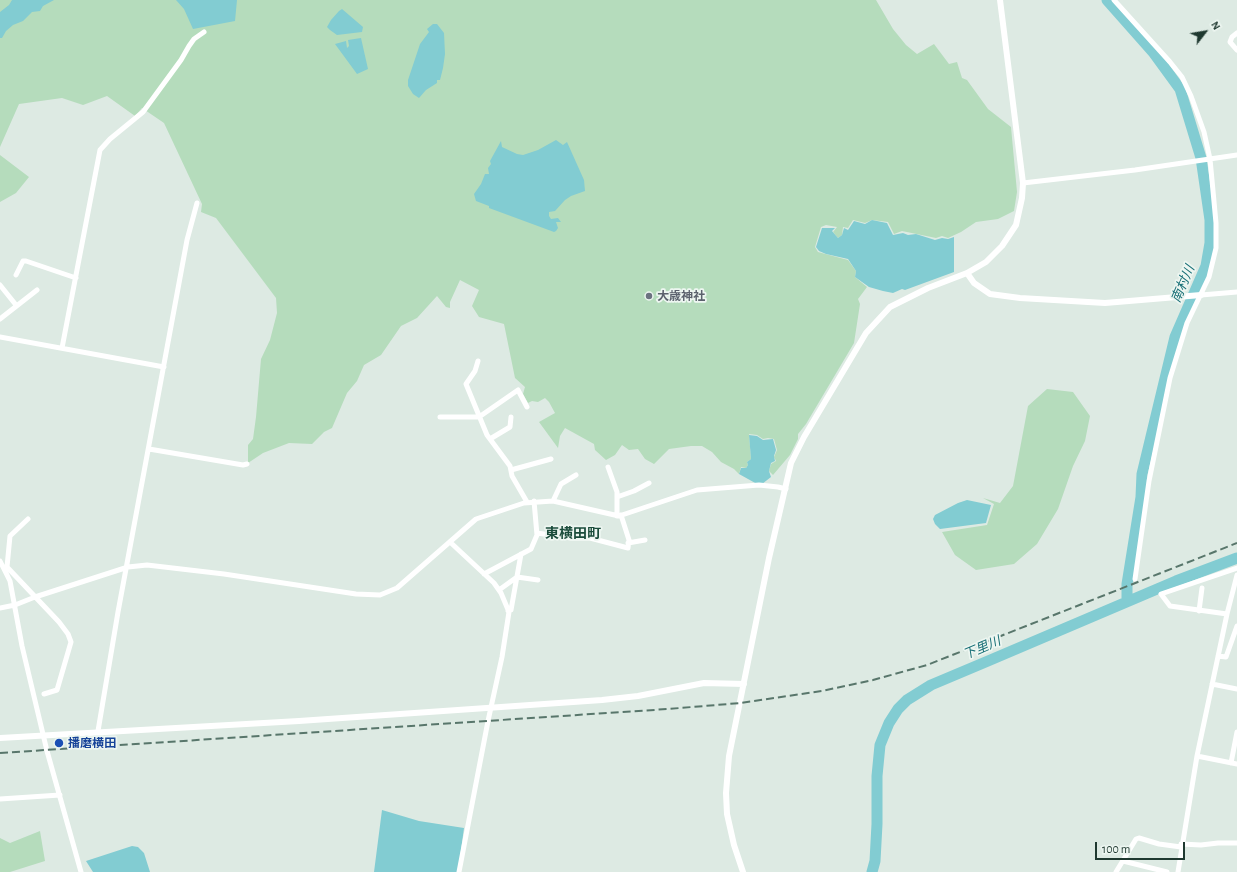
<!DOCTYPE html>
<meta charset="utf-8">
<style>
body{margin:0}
#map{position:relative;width:1237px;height:872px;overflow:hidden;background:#ddeae3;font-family:"Alegreya Sans",sans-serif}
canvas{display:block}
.north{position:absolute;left:1185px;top:12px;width:40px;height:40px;-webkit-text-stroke:3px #edf6f1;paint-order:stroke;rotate:59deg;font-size:11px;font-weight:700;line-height:16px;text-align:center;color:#1f3930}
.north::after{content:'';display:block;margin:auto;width:14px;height:18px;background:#1f3930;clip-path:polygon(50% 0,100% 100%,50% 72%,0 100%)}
.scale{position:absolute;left:1095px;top:842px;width:90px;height:18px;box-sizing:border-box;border:2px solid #1f3930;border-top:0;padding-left:5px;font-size:12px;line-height:14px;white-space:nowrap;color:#1f3930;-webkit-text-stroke:3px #edf6f1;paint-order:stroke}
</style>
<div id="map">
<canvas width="1237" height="872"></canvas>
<div class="north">N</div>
<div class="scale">100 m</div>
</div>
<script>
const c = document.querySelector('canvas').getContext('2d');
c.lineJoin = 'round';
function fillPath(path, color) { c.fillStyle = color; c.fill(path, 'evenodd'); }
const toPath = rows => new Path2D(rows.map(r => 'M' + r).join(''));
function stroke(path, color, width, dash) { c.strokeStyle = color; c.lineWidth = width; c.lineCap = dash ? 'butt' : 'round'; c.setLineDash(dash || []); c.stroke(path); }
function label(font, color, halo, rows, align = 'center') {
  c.font = font + ' "Alegreya Sans","Noto Sans JP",sans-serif'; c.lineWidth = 3.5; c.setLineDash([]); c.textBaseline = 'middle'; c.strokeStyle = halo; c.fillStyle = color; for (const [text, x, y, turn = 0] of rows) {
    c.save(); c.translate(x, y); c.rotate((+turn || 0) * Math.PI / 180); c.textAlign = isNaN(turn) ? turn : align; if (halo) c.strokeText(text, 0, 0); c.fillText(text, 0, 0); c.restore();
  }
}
const green = toPath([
 [0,0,876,0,893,29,906,45,917,54,934,44,949,64,957,62,962,78,967,80,988,109,1011,127,1017,192,1014,211,998,219,976,222,961,232,948,238,942,236,936,238,902,231,894,234,888,222,872,220,865,223,853,220,848,228,843,227,842,235,838,238,833,232,837,227,826,225,821,227,815,247,818,252,848,260,856,271,855,277,867,287,858,299,860,304,854,343,806,424,798,434,798,439,790,455,773,475,769,471,771,464,776,461,774,457,777,450,774,439,768,438,763,439,757,435,749,434,751,459,747,462,748,465,746,468,741,467,739,474,734,469,721,462,712,452,702,446,691,446,669,449,654,464,645,459,638,449,629,450,622,445,615,455,606,460,595,450,594,444,565,428,560,436,558,448,539,422,555,413,549,402,545,398,538,402,532,401,528,403,523,394,525,387,515,378,504,324,479,317,472,306,479,290,460,280,450,302,450,308,446,307,437,296,417,318,401,326,381,355,364,365,357,381,347,393,332,428,324,432,312,444,289,443,263,453,248,463,248,445,253,439,256,417,261,359,270,340,277,313,276,298,216,218,201,212,202,204,164,123,142,108,135,116,107,96,83,105,62,98,19,104,0,147],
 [0,155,29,177,16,193,0,202],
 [1047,389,1073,392,1090,416,1085,441,1073,466,1058,509,1037,544,1014,564,976,570,955,555,942,532,987,525,994,504,983,498,1000,503,1013,486,1028,406],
 [40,831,45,861,10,872,0,872,0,838,10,843]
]);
const water = toPath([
 [12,0,54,0,43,6,40,11,32,12,23,21,13,25,6,31,2,38,0,38,0,12,9,5],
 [176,0,237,0,235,21,193,29,184,9],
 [342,9,363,27,362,32,337,35,330,30,327,27,331,20,339,11],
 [433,24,437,24,444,33,445,54,443,68,440,80,437,80,437,83,426,90,419,98,413,94,408,86,408,80,420,44,429,32,427,29],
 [361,38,368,69,357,74,335,44,346,41,347,48,349,46,348,40],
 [556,140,563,145,567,142,584,180,585,191,571,196,565,200,555,211,549,212,549,216,551,219,558,218,561,222,556,222,558,228,556,231,554,232,489,208,489,206,476,201,474,194,481,184,485,174,489,174,488,168,491,164,490,161,501,141,502,147,517,154,523,155,538,150],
 [872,220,887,223,893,235,903,233,908,235,916,234,935,240,942,238,948,239,954,237,954,272,905,290,902,289,893,293,883,291,869,287,855,277,856,271,848,259,826,254,819,251,816,247,822,228,835,228,832,231,838,238,842,235,844,228,848,230,854,221,865,224],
 [749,435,757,436,763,440,773,439,776,450,774,456,775,461,771,463,769,471,771,477,762,484,757,484,739,474,741,468,746,468,748,465,747,462,751,459],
 [967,500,991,505,986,523,940,529,935,524,933,519,935,515,958,503],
 [382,810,419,821,464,828,458,872,374,872],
 [132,846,138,847,144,853,150,872,93,872,86,861]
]);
const river = toPath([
 [1107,0,1153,52,1180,89,1201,158,1210,220,1210,243,1206,266,1175,337,1142,474,1141,497,1127,584,1127,601],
 [872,872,875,861,877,824,877,776,880,745,889,723,898,709,907,700,931,685,988,661,1176,581,1237,558]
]);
const minor = toPath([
 [1114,0,1170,62,1182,77,1191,96,1204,132,1210,159,1216,223,1216,248,1209,277,1187,323,1170,378,1149,481,1135,579],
 [1237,33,1232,37,1230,42,1237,50],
 [1023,183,1135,170,1237,155],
 [16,275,23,261,26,261,76,278],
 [0,285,16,305],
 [1201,295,1237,292],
 [0,319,37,290],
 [0,337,164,367],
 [62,348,100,150,110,139,143,112,181,60,189,46,194,39,204,32],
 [478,361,475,371,466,384,487,435,510,466,512,476,527,502],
 [440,417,479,417,518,390,527,407],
 [490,439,510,427,511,417],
 [149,449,243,465,247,464],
 [608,467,617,492,617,516],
 [511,470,551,459],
 [617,497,634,491,649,483],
 [553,501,561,484,576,475],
 [537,533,571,538,590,538,628,548,629,540,621,515],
 [450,542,494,583,501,593,509,612,502,657,488,721,459,872],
 [628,543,645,540],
 [0,561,10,581,22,646,47,751,81,872],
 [7,567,59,622,68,634,71,642,57,690,44,694],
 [4,568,7,567,10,536,28,519],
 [484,574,531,549,537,535,534,501],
 [499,590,517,577,538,580],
 [0,608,15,605,35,597,128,567,147,565,224,574,356,594,380,595,397,588,476,519,524,503,553,501,619,516,697,490,759,485,778,487,786,489],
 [508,611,511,610,521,554],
 [1199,611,1202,588],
 [1227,614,1170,606,1161,594,1237,568],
 [1218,656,1226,657,1237,626],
 [1212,684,1237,689],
 [98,731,118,612,187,240,197,203],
 [1197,756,1237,764],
 [1231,763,1237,732],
 [0,799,60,795],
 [1181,844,1201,845,1218,843,1237,843],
 [1123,861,1167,872],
 [1116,872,1136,839,1139,838,1159,844,1181,847],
 [1178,872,1197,756,1227,614,1237,575]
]);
const tertiary = toPath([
 [967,273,974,283,990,294,1020,298,1105,303,1201,295],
 [0,738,299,721,602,700,638,696,704,683,744,684],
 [743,872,734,845,727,814,726,793,729,756,769,558,791,463,804,437,866,333,890,307,928,288,967,273,986,262,1002,246,1016,225,1022,198,1023,183,1000,0]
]);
const rail = toPath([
 [0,753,668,709,740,703,822,691,873,680,927,665,1237,543]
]);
const markers = [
 [649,296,4,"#6b7280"],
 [59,743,5,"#1a4fb4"]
];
const worshipNames = [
 ["大歳神社",657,296]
];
const transitNames = [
 ["播磨横田",68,743]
];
const waterNames = [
 ["南村川",1183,284,-67],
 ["下里川",982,648,-23]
];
const quarterNames = [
 ["東横田町",573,534]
];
fillPath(green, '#b5dcbc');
fillPath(water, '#82ccd2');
stroke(river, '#82ccd2', 11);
stroke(minor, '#fff', 5);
stroke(tertiary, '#fff', 6);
stroke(rail, '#58766b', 2, [8, 4]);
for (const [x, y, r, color] of markers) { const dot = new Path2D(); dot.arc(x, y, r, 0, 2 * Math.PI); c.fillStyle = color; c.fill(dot); stroke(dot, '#edf6f1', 1.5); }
label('bold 12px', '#5b616d', '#edf6f1', worshipNames, 'left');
label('bold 12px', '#164399', '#edf6f1', transitNames, 'left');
label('italic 13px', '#186f76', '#edf6f1', waterNames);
label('bold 14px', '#1a4c3b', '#edf6f1', quarterNames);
</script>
